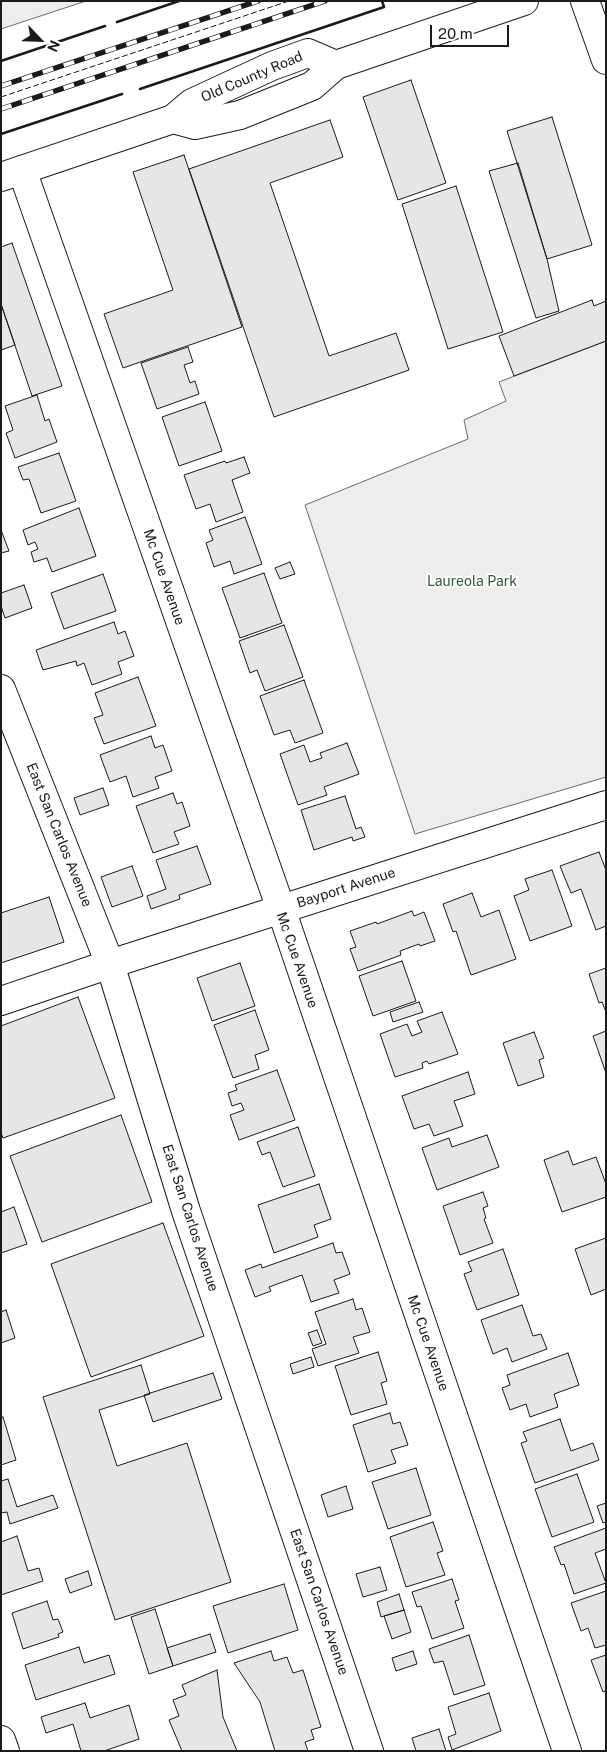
<!DOCTYPE html>
<style>
body{margin:0}
#map{position:relative;width:607px;height:1752px;overflow:hidden;background:#fff;font-family:"Public Sans",sans-serif}
canvas{display:block}
.frame{position:absolute;inset:0;border:2px solid #1a1a1a;pointer-events:none}
.north{position:absolute;left:15px;top:15px;width:50px;height:50px;-webkit-text-stroke:4px #fff;paint-order:stroke;rotate:114deg;font-size:14px;font-weight:700;line-height:20px;text-align:center;color:#1a1a1a}
.north::after{content:'';display:block;margin:auto;width:18px;height:22px;background:#1a1a1a;clip-path:polygon(50% 0,100% 100%,50% 72%,0 100%)}
.scale{position:absolute;left:430px;top:25px;width:79px;height:22px;box-sizing:border-box;border:2px solid #1a1a1a;border-top:0;padding-left:6px;font-size:15px;line-height:18px;white-space:nowrap;color:#1a1a1a;-webkit-text-stroke:4px #fff;paint-order:stroke}
</style>
<div id="map">
<canvas width="607" height="1752"></canvas>
<div class="frame"></div>
<div class="north">N</div>
<div class="scale">20 m</div>
</div>
<script>
const c = document.querySelector('canvas').getContext('2d');
c.lineJoin = 'round';
function fillPath(path, color) { c.fillStyle = color; c.fill(path, 'evenodd'); }
const toPath = rows => new Path2D(rows.map(r => 'M' + r).join(''));
function stroke(path, color, width, dash) { c.strokeStyle = color; c.lineWidth = width; c.lineCap = dash ? 'butt' : 'round'; c.setLineDash(dash || []); c.stroke(path); }
function label(font, color, halo, rows, align = 'center') {
  c.font = font + ' "Public Sans",sans-serif'; c.lineWidth = 4; c.setLineDash([]); c.textBaseline = 'middle'; c.strokeStyle = halo; c.fillStyle = color; for (const [text, x, y, turn = 0] of rows) {
    c.save(); c.translate(x, y); c.rotate((+turn || 0) * Math.PI / 180); c.textAlign = isNaN(turn) ? turn : align; if (halo) c.strokeText(text, 0, 0); c.fillText(text, 0, 0); c.restore();
  }
}
const built = toPath([
 [1,1,86,1,1,29,1,1],
 [606,341,606,777,415,834,305,505,468,439,464,420,506,401,499,382,606,341]
]);
const building = toPath([
 [411,80,446,183,398,200,363,97,411,80],
 [552,117,592,245,547,259,507,131,552,117],
 [330,120,343,157,270,183,329,356,396,333,409,370,274,417,189,169,330,120],
 [184,155,242,327,123,368,104,314,173,290,133,172,184,155],
 [518,163,547,259,559,311,536,318,489,171,518,163],
 [456,186,503,332,448,349,402,204,456,186],
 [12,243,62,386,32,396,1,304,1,247,12,243],
 [592,300,594,306,606,301,606,341,514,376,499,336,592,300],
 [1,304,15,345,1,350,1,304],
 [188,347,193,362,184,365,190,383,195,381,199,394,157,409,141,363,188,347],
 [37,395,45,421,49,419,57,442,15,458,6,433,13,430,5,406,37,395],
 [205,402,222,451,179,466,162,417,205,402],
 [59,453,76,501,41,513,29,479,23,480,18,467,59,453],
 [244,457,250,473,232,480,243,512,216,522,210,504,196,509,184,475,225,461,226,463,244,457],
 [79,508,96,556,52,572,47,558,34,562,31,552,38,549,35,542,28,545,23,530,79,508],
 [245,517,262,564,234,574,230,561,214,567,206,543,213,540,209,530,245,517],
 [1,530,9,551,1,553,1,530],
 [290,562,295,574,280,579,275,568,290,562],
 [264,573,282,623,240,638,222,588,264,573],
 [103,574,116,611,64,629,51,593,103,574],
 [24,585,32,608,5,618,1,606,1,593,24,585],
 [114,622,118,634,125,631,134,656,118,662,122,674,92,685,84,663,77,666,76,661,43,670,36,650,114,622],
 [284,625,303,677,265,691,257,670,250,673,239,641,284,625],
 [138,677,156,726,104,744,94,718,103,715,95,693,138,677],
 [304,680,323,733,295,743,290,730,274,735,260,696,304,680],
 [151,736,155,748,163,745,172,771,155,777,159,788,133,797,126,776,110,782,100,755,151,736],
 [347,743,359,774,324,787,327,795,298,805,280,754,304,745,310,762,322,758,320,753,347,743],
 [103,788,109,805,80,815,74,798,103,788],
 [173,793,177,804,182,802,190,826,174,832,179,844,153,853,136,806,173,793],
 [345,796,356,829,361,827,365,837,353,841,352,837,314,850,301,810,345,796],
 [197,846,211,884,179,895,180,899,151,909,147,896,166,889,156,860,197,846],
 [599,852,606,870,606,926,596,930,581,889,571,893,560,866,599,852],
 [132,866,143,896,112,907,101,877,132,866],
 [552,870,572,926,530,941,514,896,529,890,525,879,552,870],
 [472,893,481,917,499,910,516,959,471,975,456,931,453,932,443,904,472,893],
 [49,897,64,942,1,963,1,913,49,897],
 [412,911,414,916,424,912,435,941,420,946,419,944,400,951,401,955,358,971,350,949,356,947,350,931,376,922,377,924,412,911],
 [402,961,416,1001,373,1016,359,976,402,961],
 [240,963,255,1006,212,1021,197,978,240,963],
 [606,968,606,1012,602,1002,599,1003,589,974,606,968],
 [78,997,115,1098,3,1138,1,1133,1,1026,78,997],
 [419,1002,423,1012,393,1022,390,1012,419,1002],
 [255,1010,269,1050,255,1055,259,1069,233,1078,214,1025,255,1010],
 [442,1012,458,1054,429,1064,427,1061,422,1063,423,1068,395,1077,380,1034,407,1024,412,1036,422,1032,417,1021,442,1012],
 [606,1031,606,1073,593,1036,606,1031],
 [534,1032,544,1058,539,1060,544,1077,518,1086,503,1043,534,1032],
 [277,1070,295,1120,239,1140,230,1115,244,1110,241,1103,232,1106,228,1093,237,1090,235,1085,277,1070],
 [468,1072,475,1094,454,1101,463,1126,434,1136,429,1124,414,1129,402,1096,468,1072],
 [121,1115,152,1202,42,1242,10,1156,121,1115],
 [298,1127,315,1176,283,1187,270,1152,262,1155,257,1142,298,1127],
 [487,1135,499,1167,437,1190,422,1148,449,1138,452,1147,487,1135],
 [568,1151,573,1165,596,1157,606,1184,606,1197,562,1212,544,1160,568,1151],
 [319,1184,331,1219,314,1225,318,1237,274,1253,258,1205,319,1184],
 [483,1192,488,1206,483,1208,486,1218,484,1219,493,1243,460,1255,443,1206,483,1192],
 [14,1207,27,1244,1,1253,1,1212,14,1207],
 [163,1223,204,1336,91,1377,51,1264,163,1223],
 [606,1238,606,1289,591,1295,575,1249,606,1238],
 [333,1243,336,1253,342,1252,350,1274,334,1280,339,1293,311,1302,302,1275,269,1287,271,1291,255,1297,245,1270,261,1264,262,1268,333,1243],
 [503,1249,519,1295,477,1310,464,1274,472,1271,468,1262,503,1249],
 [353,1299,356,1310,362,1308,370,1332,353,1337,359,1353,318,1366,312,1349,326,1344,315,1312,353,1299],
 [522,1305,533,1336,541,1334,547,1349,512,1362,507,1348,493,1354,481,1320,522,1305],
 [6,1310,15,1338,1,1343,1,1312,6,1310],
 [317,1330,322,1343,313,1346,308,1333,317,1330],
 [378,1352,387,1381,381,1383,387,1404,351,1415,335,1366,378,1352],
 [568,1353,579,1385,554,1394,558,1407,530,1417,526,1404,510,1410,502,1388,510,1385,507,1375,568,1353],
 [311,1357,314,1367,293,1374,290,1364,311,1357],
 [141,1365,150,1394,99,1410,117,1466,187,1443,231,1582,115,1620,43,1397,141,1365],
 [213,1373,222,1399,153,1422,144,1395,213,1373],
 [390,1413,393,1424,400,1422,408,1445,391,1450,396,1463,368,1472,353,1425,390,1413],
 [3,1417,16,1460,1,1465,1,1418,3,1417],
 [560,1419,571,1451,593,1443,599,1460,535,1483,521,1443,527,1441,523,1432,560,1419],
 [416,1468,431,1515,388,1529,372,1482,416,1468],
 [577,1474,594,1522,552,1537,535,1489,577,1474],
 [8,1479,17,1507,53,1495,58,1508,10,1524,7,1512,1,1513,1,1481,8,1479],
 [346,1486,353,1509,328,1517,321,1495,346,1486],
 [606,1503,606,1522,603,1523,597,1506,606,1503],
 [433,1522,443,1551,437,1553,445,1575,406,1587,390,1537,433,1522],
 [606,1528,606,1549,595,1553,606,1583,574,1594,564,1564,561,1565,554,1547,606,1528],
 [17,1536,28,1571,39,1568,43,1581,1,1595,1,1542,17,1536],
 [380,1567,387,1590,363,1597,356,1574,380,1567],
 [88,1571,92,1585,70,1593,65,1579,88,1571],
 [452,1579,459,1600,455,1601,464,1628,432,1639,421,1606,417,1607,412,1592,452,1579],
 [284,1584,298,1630,228,1653,213,1606,284,1584],
 [606,1591,606,1645,595,1648,588,1628,581,1631,571,1603,606,1591],
 [399,1594,404,1610,381,1617,377,1602,399,1594],
 [47,1601,53,1620,58,1619,63,1632,58,1634,59,1637,23,1649,12,1613,47,1601],
 [155,1609,173,1666,149,1674,131,1617,155,1609],
 [404,1610,411,1632,392,1639,384,1616,404,1610],
 [210,1634,216,1652,173,1666,167,1648,210,1634],
 [469,1635,485,1685,454,1695,443,1661,434,1663,429,1649,469,1635],
 [79,1647,84,1663,109,1655,115,1674,36,1700,25,1665,79,1647],
 [271,1651,274,1661,287,1657,293,1673,303,1670,321,1727,311,1730,314,1739,305,1742,308,1751,275,1751,260,1702,234,1663,271,1651],
 [413,1651,417,1664,396,1671,392,1658,413,1651],
 [606,1655,606,1691,603,1692,591,1660,606,1655],
 [217,1670,223,1717,237,1751,182,1751,169,1720,179,1716,173,1700,186,1695,182,1685,217,1670],
 [489,1693,501,1731,452,1750,448,1737,456,1734,448,1707,489,1693],
 [85,1703,90,1718,129,1705,139,1739,104,1751,81,1751,73,1724,46,1733,41,1717,85,1703],
 [439,1729,446,1751,416,1751,412,1738,439,1729]
]);
const minor = toPath([
 [22,170,281,909,567,1751],
 [1,689,110,964,186,1211,369,1751],
 [1,1001,110,964,606,805],
 [1,1740,5,1751]
]);
const major = toPath([
 [585,1,606,60],
 [173,119,195,125,240,115,312,86,336,65,524,1],
 [1,177,173,119,192,103,272,66,308,53,336,65]
]);
const rail = toPath([
 [1,86,258,1],
 [1,109,325,1]
]);
const fence = toPath([
 [1,97,289,1]
]);
const wall = toPath([
 [117,22,179,1],
 [1,61,105,26],
 [140,89,384,7,382,1],
 [1,134,122,94]
]);
const streetNames = [
 ["Old County Road",252,77,-23],
 ["Mc Cue Avenue",164,577,71],
 ["East San Carlos Avenue",59,835,68],
 ["Bayport Avenue",346,888,-18],
 ["Mc Cue Avenue",297,960,71],
 ["East San Carlos Avenue",190,1218,72],
 ["Mc Cue Avenue",428,1343,71],
 ["East San Carlos Avenue",319,1602,71]
];
const parkNames = [
 ["Laureola Park",472,582]
];
fillPath(built, '#ededed');
stroke(built, '#6a6a6a', 1);
fillPath(building, '#e6e6e6');
stroke(building, '#1a1a1a', 1);
stroke(minor, '#1a1a1a', 30);
stroke(major, '#1a1a1a', 30);
stroke(minor, '#fff', 28);
stroke(major, '#fff', 28);
stroke(rail, '#1a1a1a', 5.5);
stroke(rail, '#fff', 4, [11]);
stroke(fence, '#1a1a1a', 1, [6, 2.5]);
stroke(wall, '#1a1a1a', 2.5);
label('14px', '#1a1a1a', '#fff', streetNames);
label('14px', '#2b5a34', '#fff', parkNames);
</script>
